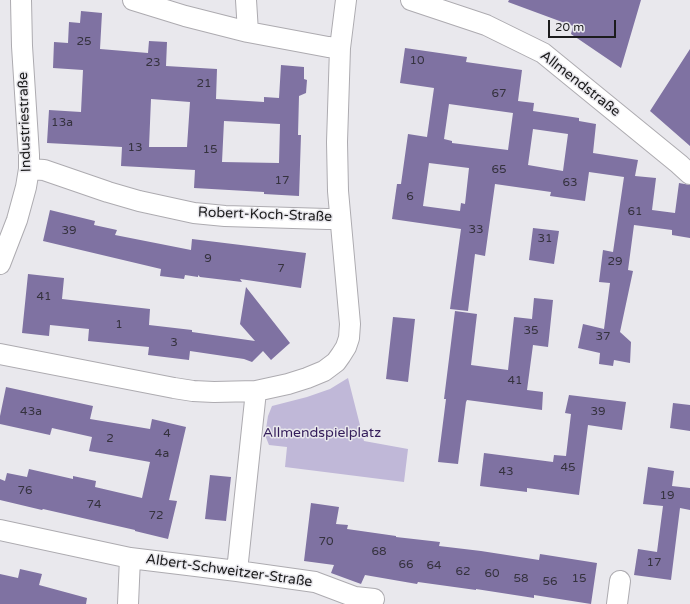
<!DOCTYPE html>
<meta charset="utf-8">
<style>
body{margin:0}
#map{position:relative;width:690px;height:604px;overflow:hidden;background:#e9e8ed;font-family:"Varela Round",sans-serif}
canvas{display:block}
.scale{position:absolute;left:548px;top:20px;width:68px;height:18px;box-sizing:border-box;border:2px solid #1c1c1d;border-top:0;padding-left:5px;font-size:12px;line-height:14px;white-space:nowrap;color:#1c1c1d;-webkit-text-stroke:3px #e9e8ed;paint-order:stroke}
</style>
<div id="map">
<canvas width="690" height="604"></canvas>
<div class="scale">20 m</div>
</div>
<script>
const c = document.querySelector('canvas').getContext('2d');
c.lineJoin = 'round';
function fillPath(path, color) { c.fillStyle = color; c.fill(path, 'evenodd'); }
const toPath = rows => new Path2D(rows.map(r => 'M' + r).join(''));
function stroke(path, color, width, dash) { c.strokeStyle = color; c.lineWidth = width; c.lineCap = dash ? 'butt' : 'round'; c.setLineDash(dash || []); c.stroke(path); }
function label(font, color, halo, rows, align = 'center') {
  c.font = font + ' "Varela Round",sans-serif'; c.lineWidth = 3; c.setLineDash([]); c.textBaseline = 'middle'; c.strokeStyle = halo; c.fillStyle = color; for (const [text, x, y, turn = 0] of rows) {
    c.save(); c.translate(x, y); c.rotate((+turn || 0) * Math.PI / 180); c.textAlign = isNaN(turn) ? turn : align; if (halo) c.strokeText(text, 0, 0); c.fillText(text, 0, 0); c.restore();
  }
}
const green = toPath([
 [348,378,364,441,408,449,404,482,285,467,287,447,269,445,265,435,268,416,272,406,307,397,330,389]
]);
const building = toPath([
 [509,0,641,0,621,68,571,34,573,26,508,2],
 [81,11,102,13,100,49,148,53,149,41,167,42,166,66,217,69,216,99,264,102,264,97,279,98,281,65,304,67,304,79,307,80,306,93,299,96,298,135,301,135,299,196,264,194,264,192,194,188,195,170,121,166,122,147,47,143,49,110,81,112,83,70,53,68,54,42,68,43,69,22,80,23],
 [151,99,190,102,187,147,149,147],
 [224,121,280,124,279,163,222,162],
 [405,48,467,57,466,62,522,70,518,101,534,103,533,111,579,118,579,121,596,124,593,153,638,160,635,176,656,178,652,210,675,213,679,183,690,185,690,238,672,235,672,230,634,225,628,270,633,271,620,332,631,342,630,363,614,360,613,366,599,364,600,353,578,348,583,324,604,329,610,283,599,282,603,250,613,252,624,177,589,172,585,201,550,196,551,192,495,184,485,256,475,254,468,311,450,309,461,229,392,219,397,184,401,184,408,134,427,137,434,88,400,83],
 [449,104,513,113,508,150,452,143,452,141,444,139],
 [533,129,568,134,563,171,528,165],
 [429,163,469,168,465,204,461,203,460,211,423,206],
 [690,49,690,146,650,111],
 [50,210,95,221,94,225,117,230,115,235,191,250,192,239,306,253,301,288,240,279,242,282,200,277,198,275,198,277,185,275,184,279,160,276,161,269,43,241],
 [533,228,559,231,554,264,529,260],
 [28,274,64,278,62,299,150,309,149,325,192,330,192,332,255,341,240,324,246,287,290,343,271,360,263,351,252,362,244,359,190,351,189,360,148,355,149,347,88,341,89,329,50,325,49,336,22,333],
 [534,298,553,300,548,347,533,345,527,390,543,392,542,410,467,400,466,402,458,464,438,462,446,399,444,399,455,311,477,314,471,365,508,370,514,317,532,319],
 [393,317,415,319,408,382,386,379],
 [6,387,93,406,90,419,150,429,152,419,186,427,169,500,177,501,168,539,135,531,135,530,43,509,42,510,0,500,0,479,5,481,7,473,27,477,29,469,73,479,73,476,96,481,95,487,142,498,150,462,89,451,92,437,52,428,50,435,0,424,0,416],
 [569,395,626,402,622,430,588,425,579,495,527,488,527,492,480,486,484,453,553,462,554,455,566,456,571,414,565,413],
 [673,403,690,405,690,431,670,428],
 [648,467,674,471,672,486,690,488,690,510,680,508,671,580,634,575,638,549,657,552,663,506,643,504],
 [210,475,231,477,226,521,205,519],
 [311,503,339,507,336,524,348,525,347,529,396,536,396,537,440,542,439,546,481,551,539,560,540,554,597,563,591,604,534,595,534,598,476,589,476,590,418,582,417,584,365,575,361,584,331,573,334,565,304,561],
 [20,569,42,574,39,585,87,598,86,604,0,604,0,574,18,578]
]);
const minor = toPath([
 [133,0,185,16,248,32,328,47,340,48],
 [246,0,248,32],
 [411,0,486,25,543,53,679,164,690,174],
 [29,169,44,170,108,192,139,201,194,213,225,216,327,219,340,219],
 [0,264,17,220,26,187,29,169,29,155,22,46,21,0],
 [0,354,174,388,193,391,214,392,256,391,288,384,307,378,324,371,336,362,341,355,346,347,349,338,350,324,338,191,337,142,340,48,346,0],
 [0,530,130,558,237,571,315,582,355,597,374,599],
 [237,571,256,391],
 [128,604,130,558],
 [617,604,620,581]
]);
const numberNames = [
 ["25",84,42],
 ["10",417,61],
 ["23",153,63],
 ["21",204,84],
 ["67",499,94],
 ["13a",62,123],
 ["13",135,148],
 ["15",210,150],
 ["65",499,170],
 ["17",282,181],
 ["63",570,183],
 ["6",410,197],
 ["61",635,212],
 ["33",476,230],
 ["39",69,231],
 ["31",545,239],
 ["9",208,259],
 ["29",615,262],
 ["7",281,269],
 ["41",44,297],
 ["1",119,325],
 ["35",531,331],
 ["37",603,337],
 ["3",174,343],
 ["41",515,381],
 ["43a",31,412],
 ["39",598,412],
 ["4",167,434],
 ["2",110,439],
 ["4a",162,454],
 ["45",568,468],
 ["43",506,472],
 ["76",25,491],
 ["19",667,496],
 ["74",94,505],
 ["72",156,516],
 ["70",326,542],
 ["68",379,552],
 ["17",654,563],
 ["66",406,565],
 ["64",434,566],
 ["62",463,572],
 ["60",492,574],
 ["58",521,579],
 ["15",579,579],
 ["56",550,582]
];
const streetNames = [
 ["Allmendstraße",580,84,38],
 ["Industriestraße",25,122,-92],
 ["Robert-Koch-Straße",265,215,2],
 ["Albert-Schweitzer-Straße",229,571,8]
];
const parkNames = [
 ["Allmendspielplatz",322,433]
];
fillPath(green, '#c0b8d8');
fillPath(building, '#7f72a2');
stroke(minor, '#adabb0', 22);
stroke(minor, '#fff', 20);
label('12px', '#35323e', null, numberNames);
label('14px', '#1c1c1d', '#e9e8ed', streetNames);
label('14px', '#341d5a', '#e9e8ed', parkNames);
</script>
